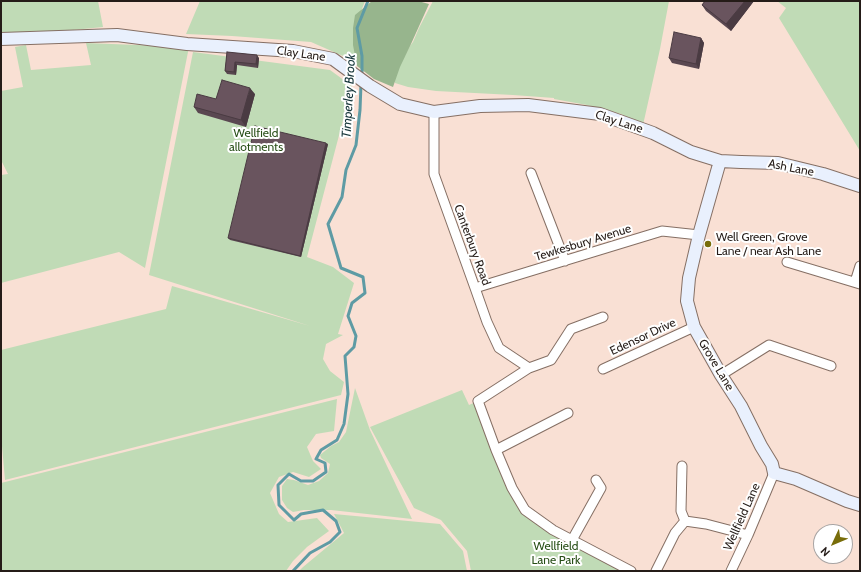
<!DOCTYPE html>
<style>
body{margin:0}
#map{position:relative;width:861px;height:572px;overflow:hidden;background:#f9e0d4;font-family:Cabin,sans-serif}
canvas{display:block}
.frame{position:absolute;inset:0;border:2px solid #251c18;pointer-events:none}
.north{position:absolute;left:813px;top:524px;width:40px;height:40px;box-sizing:border-box;background:#fff;border:1px solid #a8a4a3;border-radius:50%;rotate:226deg;font-size:11px;font-weight:700;line-height:16px;text-align:center;color:#251c18}
.north::after{content:'';display:block;margin:auto;width:14px;height:18px;background:#786d0a;clip-path:polygon(50% 0,100% 100%,50% 72%,0 100%)}
</style>
<div id="map">
<canvas width="861" height="572"></canvas>
<div class="frame"></div>
<div class="north">N</div>
</div>
<script>
const c = document.querySelector('canvas').getContext('2d');
c.lineJoin = 'round';
function fillPath(path, color) { c.fillStyle = color; c.fill(path, 'evenodd'); }
const toPath = rows => new Path2D(rows.map(r => 'M' + r).join(''));
function stroke(path, color, width, dash) { c.strokeStyle = color; c.lineWidth = width; c.lineCap = dash ? 'butt' : 'round'; c.setLineDash(dash || []); c.stroke(path); }
function label(font, color, halo, rows, align = 'center') {
  c.font = font + ' Cabin,sans-serif'; c.lineWidth = 4; c.setLineDash([]); c.textBaseline = 'middle'; c.strokeStyle = halo; c.fillStyle = color; for (const [text, x, y, turn = 0] of rows) {
    c.save(); c.translate(x, y); c.rotate((+turn || 0) * Math.PI / 180); c.textAlign = isNaN(turn) ? turn : align; if (halo) c.strokeText(text, 0, 0); c.fillText(text, 0, 0); c.restore();
  }
}
const green = toPath([
 [1,1,98,1,103,27,14,36,1,35],
 [200,1,365,1,354,30,359,63,311,42,232,36,186,34],
 [433,1,669,1,660,49,643,125,621,114,587,105,554,99,554,98,513,95,436,91,408,87,395,83,394,76,410,46,413,42,419,28],
 [777,1,860,1,860,151,779,18,786,8],
 [86,43,189,47,145,268,119,252,1,283,1,175,8,174,1,160,1,91,23,87,15,47,26,45,31,70,91,65],
 [193,52,330,70,352,86,307,257,333,267,354,283,338,334,343,335,326,344,323,359,330,371,344,382,341,395,5,480,1,435,1,350,166,309,172,286,310,326,149,275],
 [355,388,370,430,412,519,331,510,304,510,293,512,287,508,282,500,282,486,287,479,294,480,308,485,319,481,328,473,330,464,321,458,320,455,331,446,339,442,346,432],
 [462,390,469,405,478,401,525,510,629,571,471,571,467,551,441,520,414,508,370,427],
 [337,399,334,431,316,434,307,447,313,461,321,469,309,477,293,472,279,477,270,493,279,514,288,522,317,518,329,531,307,547,293,561,286,571,1,571,1,483],
 [334,514,440,524,463,551,467,571,299,571,303,567,344,533]
]);
const forest = toPath([
 [372,1,418,1,429,4,411,44,400,67,393,87,374,79,357,66,353,45,353,28,355,15]
]);
const stream = toPath([
 [362,75,362,56,357,28,368,1],
 [293,571,310,553,330,542,340,532,336,521,323,510,301,514,294,520,279,505,278,485,289,474,301,481,313,481,326,472,325,463,316,459,321,450,337,440,344,424,348,394,345,356,354,347,356,336,348,316,352,303,365,293,363,277,341,268,328,224,342,197,346,170,356,145,360,110,361,84]
]);
const street = toPath([
 [434,112,434,174,475,288,487,322,499,348,529,368],
 [531,173,565,261],
 [787,262,860,284],
 [855,282,860,266],
 [475,288,662,231,699,235],
 [603,317,571,329,551,360,529,368,478,401,496,450,512,488,525,510,553,530,631,571],
 [603,369,694,327],
 [721,375,769,345,831,366],
 [496,450,568,413],
 [682,466,681,511,685,521],
 [572,540,601,488,596,480],
 [656,571,675,533,685,521,706,524,748,535],
 [731,571,748,535,774,473]
]);
const secondary = toPath([
 [1,39,117,35,187,44,293,51,333,59,370,86,400,104,434,112,480,106,528,105,600,114,653,133,691,152,720,161,741,162,778,163,823,174,860,186],
 [720,161,699,235,689,278,687,301,694,327,721,375,741,406,761,446,772,464,774,473,796,479,847,501,860,505]
]);
const wall = toPath([
 [705,1,754,1,731,31,706,11,702,5],
 [701,38,704,43,699,69,672,63,669,58],
 [227,52,259,58,258,68,237,65,236,75,227,74,225,71],
 [255,94,246,127,198,113,194,107,216,99],
 [328,144,301,257,230,240,228,238]
]);
const shadedWall = toPath([
 [745,1,754,1,731,31,726,24],
 [701,38,704,43,699,69,696,64],
 [257,55,259,58,258,68,256,64],
 [235,62,237,65,236,75,234,72],
 [250,88,255,94,246,127,241,120],
 [326,143,328,144,301,257,300,256]
]);
const building = toPath([
 [705,1,745,1,726,24,702,5,705,1],
 [674,32,701,38,696,64,669,58,674,32],
 [227,52,257,55,256,64,235,62,234,72,225,71,227,52],
 [222,80,250,88,241,120,194,107,197,94,216,99,222,80],
 [255,126,326,143,300,256,228,238,255,126]
]);
const markers = [
 [708,244,4,"#786d0a"]
];
const streetNames = [
 ["Clay Lane",301,54,8],
 ["Clay Lane",619,122,18],
 ["Ash Lane",791,168,11],
 ["Tewkesbury Avenue",583,243,-17],
 ["Canterbury Road",472,245,70],
 ["Edensor Drive",643,337,-25],
 ["Grove Lane",716,365,59],
 ["Wellfield Lane",742,517,-66]
];
const parkNames = [
 ["Wellfield",256,133],
 ["allotments",256,147],
 ["Wellfield",556,546],
 ["Lane Park",556,560]
];
const poiNames = [
 ["Well Green, Grove",716,237],
 ["Lane / near Ash Lane",716,251]
];
const waterNames = [
 ["Timperley Brook",349,96,-87]
];
fillPath(green, '#c0dbb6');
fillPath(forest, '#97b58d');
stroke(stream, '#5e9ba4', 3);
stroke(street, '#856f64', 11);
stroke(secondary, '#856f64', 14);
stroke(street, '#fff', 9);
stroke(secondary, '#e9f0fd', 12);
fillPath(wall, '#5a4851');
fillPath(shadedWall, '#4a3b42');
fillPath(building, '#69545e');
stroke(building, '#4a3b42', 1);
for (const [x, y, r, color] of markers) { const dot = new Path2D(); dot.arc(x, y, r, 0, 2 * Math.PI); c.fillStyle = color; c.fill(dot); stroke(dot, '#fff', 1.5); }
label('12px', '#251c18', '#fff', streetNames);
label('12px', '#274e16', '#fff', parkNames);
label('12px', '#251c18', '#fff', poiNames, 'left');
label('italic 13px', '#16363a', '#fff', waterNames);
</script>
